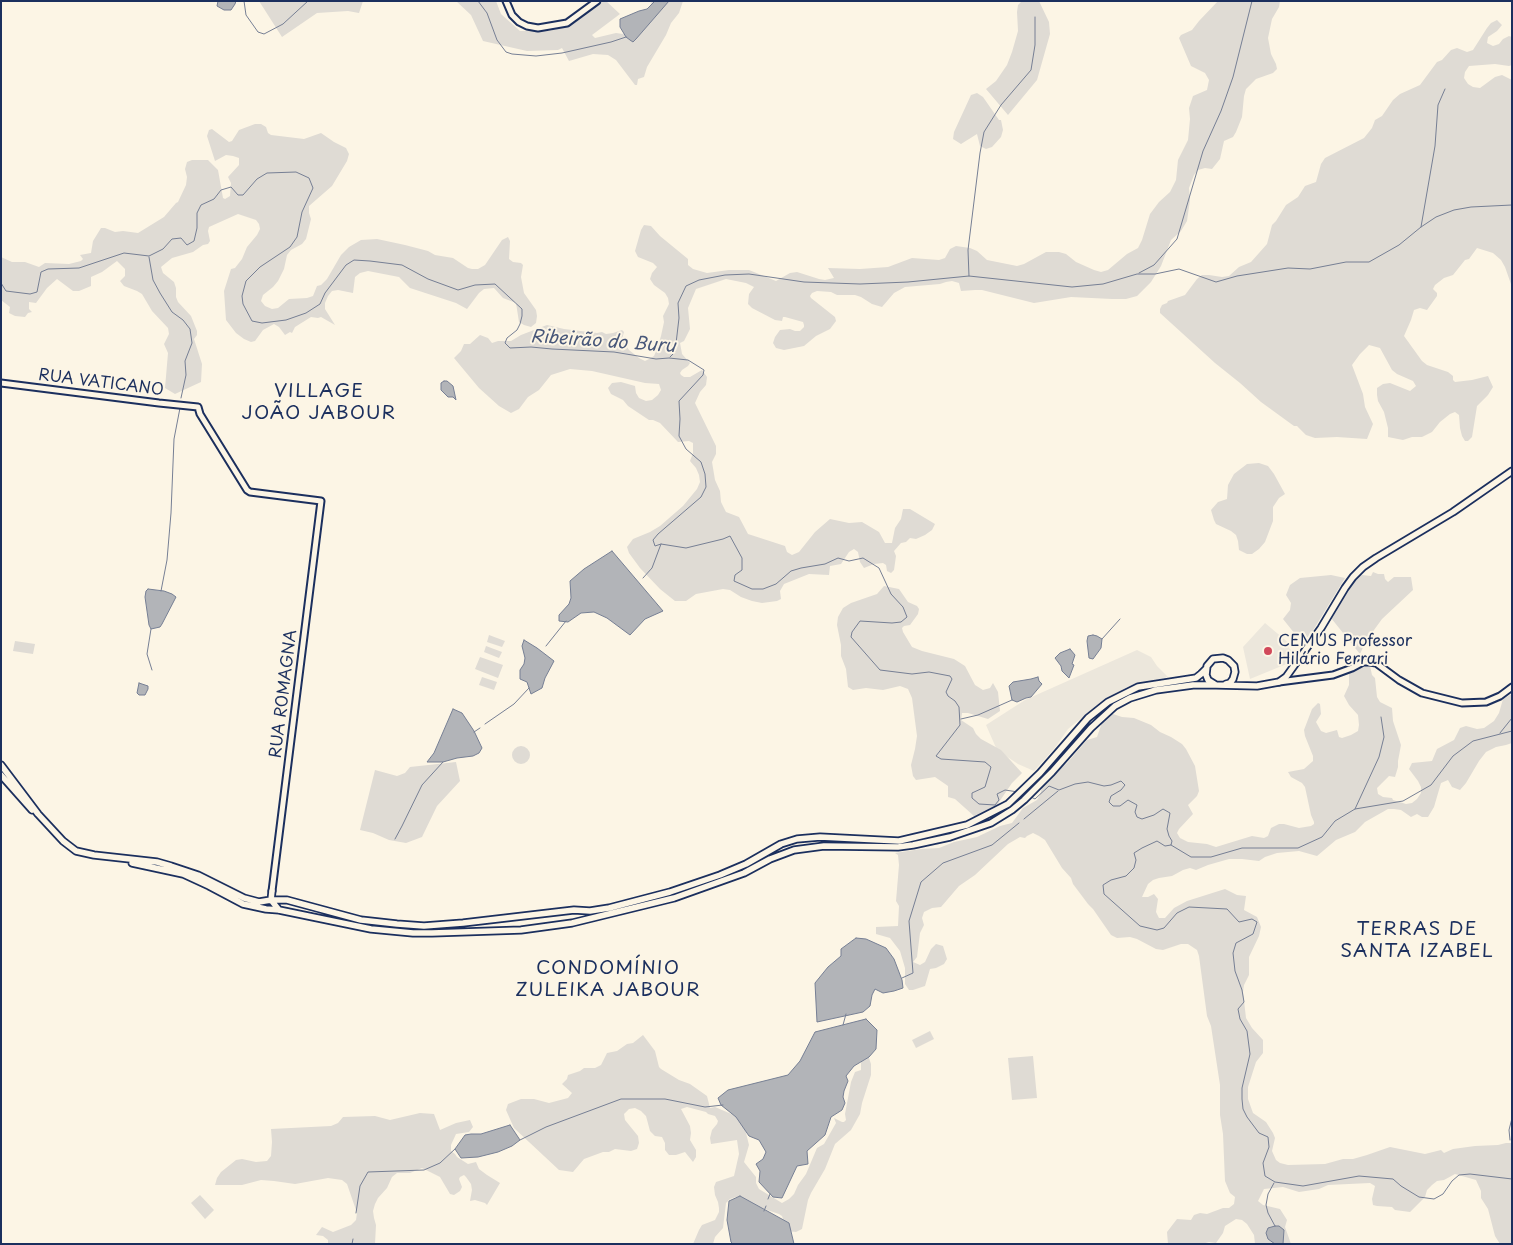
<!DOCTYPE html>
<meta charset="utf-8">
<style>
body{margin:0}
#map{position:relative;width:1513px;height:1245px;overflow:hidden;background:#fcf5e5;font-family:"Playpen Sans",sans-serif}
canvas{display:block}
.frame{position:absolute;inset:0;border:2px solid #1b2f5e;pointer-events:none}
</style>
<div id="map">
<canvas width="1513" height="1245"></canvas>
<div class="frame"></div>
</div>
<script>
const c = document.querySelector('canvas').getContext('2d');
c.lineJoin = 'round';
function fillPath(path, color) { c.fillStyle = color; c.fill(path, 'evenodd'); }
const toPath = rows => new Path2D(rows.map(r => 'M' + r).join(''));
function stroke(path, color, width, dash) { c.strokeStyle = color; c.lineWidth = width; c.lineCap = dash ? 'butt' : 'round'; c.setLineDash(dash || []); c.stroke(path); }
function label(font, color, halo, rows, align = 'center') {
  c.font = font + ' "Playpen Sans",sans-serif'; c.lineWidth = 4; c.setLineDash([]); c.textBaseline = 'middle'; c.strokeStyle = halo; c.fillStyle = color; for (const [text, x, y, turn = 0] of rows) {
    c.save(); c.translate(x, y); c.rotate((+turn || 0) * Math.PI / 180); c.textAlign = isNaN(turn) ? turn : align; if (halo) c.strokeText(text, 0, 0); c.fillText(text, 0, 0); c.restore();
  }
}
const built = toPath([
 [1265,623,1290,644,1289,648,1295,654,1289,663,1250,679,1243,647],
 [1137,650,1151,657,1157,666,1168,677,1127,687,1102,701,1068,729,1054,749,1034,771,1018,764,997,750,986,725,1025,700]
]);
const green = toPath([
 [259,1,363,1,359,13,348,11,317,13,282,37],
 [456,1,496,1,501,14,520,31,549,31,570,26,604,1,606,1,620,14,592,35,595,38,616,33,623,34,648,15,652,1,683,1,679,13,671,23,666,35,647,67,644,77,638,79,637,85,635,85,616,60,608,55,593,54,569,61,562,48,558,50,527,51,483,41,471,15],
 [1022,1,1039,1,1049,22,1050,34,1037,80,1008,115,986,89,996,81,1007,65,1012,52,1018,31,1017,12,1018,5],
 [1218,1,1280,1,1279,7,1272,19,1268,38,1271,54,1276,64,1277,69,1273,73,1256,79,1246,89,1244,96,1242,117,1236,132,1233,137,1224,141,1220,159,1212,169,1205,168,1198,170,1194,175,1189,188,1190,200,1187,221,1181,231,1171,240,1161,266,1151,282,1137,296,1126,299,1112,299,1071,297,1034,303,982,290,975,290,961,291,959,283,952,281,946,282,940,284,905,287,894,293,882,307,872,304,861,297,855,295,837,295,831,292,817,291,812,293,810,296,811,298,835,317,836,321,830,329,816,336,804,346,784,350,776,348,773,343,775,337,780,330,790,329,795,331,800,331,804,327,804,325,803,322,785,317,783,317,782,321,775,320,752,308,748,304,749,294,754,287,746,283,726,279,696,289,688,308,690,329,684,341,680,343,682,354,690,363,688,366,682,370,680,373,681,375,684,377,690,377,702,370,707,377,706,385,700,392,695,403,716,446,716,454,712,462,715,480,720,491,721,502,726,512,739,517,748,534,785,546,787,552,792,555,799,552,815,532,830,519,849,523,862,522,879,532,885,543,892,543,895,528,901,519,903,509,910,509,935,524,932,530,925,535,916,539,910,538,906,542,901,543,894,551,896,556,894,570,891,573,887,571,886,565,883,563,874,564,864,568,860,562,858,552,854,549,849,552,841,564,830,566,829,575,809,574,784,584,780,591,781,599,777,601,762,603,752,601,741,597,730,590,723,589,696,594,686,601,675,601,660,589,640,568,629,553,627,547,633,539,650,532,660,526,683,506,697,489,700,482,699,475,696,468,690,461,693,453,693,443,689,441,678,442,660,423,653,420,649,420,628,406,623,400,611,394,608,388,612,383,621,382,635,386,636,393,639,398,646,401,652,400,658,395,661,390,659,384,645,383,592,371,570,369,551,375,539,390,528,397,519,409,511,413,499,406,479,388,454,358,461,351,464,344,470,344,480,335,488,338,492,343,498,341,511,341,521,335,547,325,564,329,597,333,602,332,606,334,613,333,622,330,624,332,622,339,629,350,639,358,645,361,649,359,654,356,657,349,661,336,664,322,663,316,669,304,668,298,665,293,654,285,650,279,652,273,657,267,653,263,638,257,635,251,641,230,644,225,651,226,660,236,688,259,688,265,693,269,707,273,729,270,749,270,776,281,790,273,797,272,819,279,825,280,834,278,828,268,860,269,888,267,912,258,939,260,945,258,950,249,956,246,970,248,977,251,987,260,1017,266,1024,264,1046,252,1059,252,1066,254,1076,262,1094,270,1101,272,1108,270,1127,254,1138,248,1142,240,1150,214,1159,202,1170,192,1176,180,1178,160,1188,140,1190,119,1189,108,1193,96,1207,90,1209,80,1205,73,1191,66,1179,38,1181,35,1192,30,1199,21],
 [1497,20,1502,25,1497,31,1488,37,1487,43,1493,46,1499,44,1503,39,1509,36,1512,37,1512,65,1509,66,1495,64,1469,66,1465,72,1464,78,1468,84,1473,87,1480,88,1495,77,1502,75,1512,80,1512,287,1505,267,1501,260,1493,253,1477,248,1469,259,1465,260,1453,275,1444,278,1435,285,1433,289,1437,293,1437,296,1427,310,1420,308,1414,310,1411,320,1404,336,1422,361,1427,365,1448,372,1453,376,1453,380,1455,382,1472,380,1488,376,1493,387,1488,395,1477,406,1472,437,1468,441,1465,441,1462,436,1460,428,1459,415,1455,412,1450,414,1440,422,1432,432,1422,437,1412,437,1403,440,1388,437,1388,428,1384,412,1378,401,1377,395,1377,388,1383,384,1390,383,1410,391,1416,386,1413,381,1397,374,1392,370,1380,348,1369,345,1360,354,1352,365,1363,394,1365,407,1373,424,1367,439,1337,437,1315,438,1306,435,1297,426,1294,426,1261,402,1240,383,1215,363,1160,313,1160,309,1162,305,1167,303,1168,301,1185,295,1197,279,1202,275,1209,275,1222,277,1229,276,1239,267,1251,262,1267,244,1272,225,1276,221,1286,205,1298,197,1305,186,1316,182,1321,164,1325,158,1364,138,1372,128,1375,120,1382,116,1393,100,1400,94,1420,85,1437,62,1442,60,1451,50,1457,48,1467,52,1473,50,1487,28,1491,23],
 [977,93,983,97,999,120,1001,120,1003,130,1001,137,992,147,986,149,980,146,977,134,961,144,953,139,954,132,971,95],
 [255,124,261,124,266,127,268,133,271,135,304,139,321,133,334,142,346,148,349,154,347,161,332,186,309,206,309,213,311,219,306,239,302,244,291,250,287,255,284,269,278,281,273,287,263,295,261,301,265,306,272,309,278,308,289,299,307,298,313,296,317,286,321,285,327,279,341,255,349,247,361,240,377,239,405,245,428,251,435,255,453,258,468,268,472,269,478,269,485,265,502,240,508,237,510,241,509,259,513,262,521,263,523,265,521,277,524,293,536,310,537,316,536,323,531,327,524,325,519,322,516,303,503,298,494,288,484,289,479,293,467,309,456,303,410,288,399,277,368,271,360,273,355,277,353,293,338,290,332,291,328,296,325,303,325,309,335,325,321,317,318,318,311,317,295,327,292,333,290,332,285,335,279,327,274,324,263,330,255,341,251,342,244,339,236,333,226,320,224,291,231,269,235,268,242,259,247,247,257,235,260,229,259,224,256,220,238,214,209,227,208,231,210,241,208,244,203,245,193,252,172,258,161,267,163,273,174,282,176,288,176,297,178,302,191,316,197,331,197,335,194,339,202,364,201,382,175,394,165,388,168,353,164,344,169,334,168,328,152,311,142,294,137,291,124,286,120,281,125,276,125,269,117,261,102,272,91,277,91,286,79,291,73,291,57,279,47,288,36,303,29,302,29,309,32,312,28,313,25,317,15,316,9,313,10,307,1,300,1,257,12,262,25,262,39,267,45,263,69,264,81,261,83,259,80,255,91,253,93,241,101,228,105,228,115,232,123,231,138,233,164,217,176,203,178,202,186,185,187,177,185,169,187,162,192,160,208,160,218,170,223,198,225,199,230,196,231,183,228,177,239,165,239,158,233,156,226,155,215,161,207,136,209,130,212,129,229,142,232,141,239,130],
 [1259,463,1268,466,1274,474,1285,494,1279,498,1273,507,1273,521,1265,542,1259,549,1252,554,1247,554,1239,550,1238,541,1236,535,1231,531,1216,524,1214,520,1211,510,1218,502,1227,499,1228,485,1234,474,1247,464],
 [1373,572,1378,574,1384,574,1385,579,1388,582,1394,577,1411,577,1413,590,1382,619,1366,641,1360,654,1331,618,1343,598,1359,576,1362,575,1371,576],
 [1331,575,1345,578,1309,637,1304,639,1295,634,1283,619,1290,610,1291,603,1286,595,1290,585,1300,578],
 [884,586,899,589,908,602,917,606,919,609,918,614,910,625,904,626,902,628,903,632,912,647,922,651,954,659,965,666,975,685,983,690,990,688,993,683,998,692,1000,711,988,719,968,713,962,713,961,720,973,728,976,734,981,739,1001,750,1022,773,1012,783,997,805,981,815,974,816,955,799,948,797,948,786,935,777,916,780,913,776,911,765,915,749,917,736,912,698,908,689,900,686,883,690,866,688,853,690,848,687,846,669,841,656,841,645,837,625,838,617,843,608,851,603,877,594],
 [489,635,505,641,502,647,487,642],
 [15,641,35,644,33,654,13,651],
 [486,646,502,652,499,658,484,652],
 [480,657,503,665,498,678,475,669],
 [1367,663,1370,666,1372,675,1375,678,1377,697,1380,702,1392,708,1393,721,1401,745,1398,761,1398,767,1395,777,1389,776,1377,788,1378,794,1383,797,1392,798,1393,800,1406,804,1412,803,1417,799,1421,793,1421,787,1418,781,1409,769,1412,763,1432,761,1437,749,1454,740,1460,728,1466,726,1477,729,1484,728,1494,721,1499,713,1503,699,1512,694,1512,743,1506,745,1496,747,1486,752,1479,761,1466,783,1460,790,1452,787,1448,780,1441,783,1434,807,1428,817,1422,817,1417,814,1411,817,1401,810,1394,809,1388,809,1365,822,1355,832,1336,840,1317,856,1299,851,1277,853,1265,857,1259,861,1242,859,1229,859,1208,865,1196,870,1190,868,1183,870,1172,876,1159,878,1153,880,1148,884,1142,897,1148,897,1154,894,1158,899,1156,912,1159,918,1165,918,1174,908,1187,901,1225,889,1237,895,1246,896,1244,910,1257,917,1261,927,1259,936,1249,957,1249,975,1244,985,1243,992,1246,1018,1252,1028,1263,1040,1263,1053,1256,1062,1248,1087,1248,1099,1253,1113,1266,1122,1273,1133,1275,1138,1272,1151,1276,1160,1280,1163,1288,1165,1325,1164,1343,1159,1353,1159,1367,1155,1390,1147,1425,1154,1441,1150,1444,1153,1453,1149,1475,1146,1498,1145,1506,1143,1512,1143,1512,1244,1500,1244,1495,1236,1488,1209,1481,1198,1481,1191,1476,1180,1455,1174,1444,1180,1437,1181,1432,1185,1427,1190,1425,1197,1410,1212,1395,1210,1392,1207,1377,1206,1373,1205,1372,1199,1375,1186,1370,1183,1328,1185,1319,1189,1299,1192,1283,1187,1264,1189,1258,1201,1263,1205,1280,1209,1287,1220,1285,1227,1291,1244,1255,1244,1254,1235,1247,1224,1242,1220,1236,1219,1225,1226,1223,1233,1216,1243,1209,1242,1202,1244,1168,1244,1167,1232,1177,1219,1191,1220,1194,1215,1200,1213,1207,1214,1223,1208,1229,1208,1234,1204,1235,1197,1230,1193,1225,1181,1223,1134,1220,1115,1220,1085,1211,1026,1207,1016,1199,956,1197,950,1188,944,1181,944,1163,950,1156,949,1137,939,1130,937,1117,938,1111,935,1093,909,1088,904,1073,884,1071,878,1062,868,1045,840,1039,836,1033,833,1027,836,1025,838,1020,837,1008,844,975,875,959,886,941,907,932,908,924,912,922,918,924,925,920,933,917,957,913,962,920,965,925,962,931,949,936,944,943,946,947,959,944,964,936,968,930,969,925,986,913,990,909,990,905,984,905,968,900,951,890,938,876,934,876,927,898,926,899,906,896,901,899,865,898,855,895,853,921,849,939,848,954,842,977,837,1000,826,1012,823,1023,808,1037,800,1040,795,1043,783,1067,763,1087,740,1097,737,1105,714,1110,713,1122,717,1134,718,1151,725,1160,732,1171,737,1182,744,1186,749,1195,766,1199,791,1197,796,1188,805,1193,814,1179,829,1177,833,1180,838,1188,842,1207,844,1216,847,1252,836,1264,838,1268,836,1271,828,1279,824,1284,824,1299,828,1311,826,1314,824,1314,822,1311,815,1305,787,1302,783,1291,777,1288,772,1304,769,1313,761,1313,756,1305,736,1304,730,1312,709,1318,703,1320,704,1321,714,1316,722,1321,731,1326,733,1337,730,1339,737,1342,738,1351,735,1358,731,1359,725,1358,715,1349,705,1344,696,1349,685,1349,670],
 [482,677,497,682,494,690,479,685],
 '512 755a9 9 0 1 1 18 0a9 9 0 1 1-18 0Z',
 [456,762,460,781,437,806,422,837,406,843,389,840,373,833,360,830,375,770,397,776,405,773,410,767],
 [930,1031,934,1039,916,1048,912,1040],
 [643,1035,655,1051,659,1067,661,1069,679,1080,690,1084,707,1096,710,1108,715,1107,736,1116,744,1125,749,1145,744,1162,756,1177,756,1183,759,1189,782,1203,789,1199,794,1194,798,1185,806,1174,817,1148,824,1144,836,1123,834,1118,842,1122,844,1122,846,1120,845,1114,851,1082,855,1072,861,1070,861,1060,867,1057,869,1058,871,1064,871,1075,862,1103,860,1114,851,1130,835,1144,825,1169,811,1193,808,1200,802,1229,796,1232,787,1231,782,1216,779,1214,761,1208,742,1198,736,1197,730,1199,726,1203,723,1228,715,1237,713,1244,693,1244,699,1230,702,1225,715,1220,719,1212,719,1208,718,1202,715,1195,714,1187,716,1182,734,1176,739,1154,737,1140,711,1144,710,1138,712,1130,717,1124,718,1121,715,1116,708,1114,706,1112,687,1107,681,1109,690,1126,691,1133,690,1140,696,1150,696,1157,693,1162,685,1152,676,1155,669,1155,665,1150,665,1143,662,1137,655,1136,650,1131,646,1116,641,1111,635,1108,629,1109,624,1114,625,1120,638,1136,639,1143,637,1149,631,1151,615,1149,609,1152,603,1152,584,1159,573,1172,559,1170,514,1128,506,1110,508,1104,521,1099,534,1099,549,1103,568,1098,572,1093,562,1084,567,1079,568,1075,580,1071,584,1068,595,1068,601,1065,607,1053,617,1051,627,1044,633,1043],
 [1033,1056,1037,1098,1012,1100,1008,1058],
 [420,1113,434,1114,440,1130,456,1123,470,1120,473,1127,469,1132,456,1134,451,1145,451,1151,455,1154,457,1157,468,1164,476,1162,479,1169,487,1175,500,1183,487,1205,485,1203,475,1200,470,1201,472,1190,471,1184,466,1177,464,1175,460,1177,459,1179,462,1187,460,1191,454,1195,450,1194,440,1177,422,1168,410,1173,397,1173,392,1177,387,1188,378,1198,375,1204,373,1211,374,1218,376,1225,375,1244,328,1244,328,1240,323,1236,316,1235,322,1227,333,1232,351,1225,356,1220,357,1213,347,1184,342,1180,328,1178,295,1184,274,1181,261,1180,242,1185,215,1185,217,1178,221,1172,236,1160,242,1159,256,1162,267,1161,271,1156,272,1142,271,1129,331,1126,338,1123,343,1117,375,1116,390,1120],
 [200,1195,214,1210,205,1219,191,1203]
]);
const water = toPath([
 [218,1,236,1,235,4,231,10,224,10,217,6,218,1],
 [655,1,669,1,636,39,633,42,630,40,626,37,620,27,620,19,639,11,647,9,655,1],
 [444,381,447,381,453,386,456,400,453,397,448,397,441,390,441,383,444,381],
 [612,551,663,611,645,619,630,635,607,618,594,612,581,613,568,622,559,621,559,615,569,604,571,598,570,581,584,569,612,551],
 [148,589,164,591,172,594,176,597,162,624,160,627,151,629,149,625,145,597,146,591,148,589],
 [1093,635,1097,636,1102,639,1101,648,1093,659,1089,658,1087,641,1088,636,1093,635],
 [524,640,537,648,554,661,545,678,542,688,531,694,527,682,520,679,520,670,524,664,525,658,522,646,524,640],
 [1070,649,1075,655,1072,664,1074,665,1069,678,1062,671,1061,666,1055,658,1060,653,1070,649],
 [1038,677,1039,681,1042,684,1031,697,1026,698,1017,702,1012,700,1009,686,1013,682,1031,679,1038,677],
 [139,683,148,686,148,689,145,695,139,695,137,693,139,683],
 [453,709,462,713,474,731,482,748,479,753,473,756,457,758,443,762,427,762,434,753,453,709],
 [856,938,866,939,886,948,894,959,902,980,903,988,894,991,883,993,875,989,872,995,870,1006,863,1012,817,1022,815,983,828,967,841,956,841,949,856,938],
 [866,1019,877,1030,876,1049,869,1057,854,1066,846,1076,848,1081,844,1091,843,1097,845,1103,842,1110,831,1117,825,1135,807,1151,808,1164,797,1166,782,1198,773,1197,759,1182,760,1171,756,1164,763,1159,766,1152,759,1140,749,1136,736,1117,721,1105,718,1098,728,1090,788,1075,800,1061,815,1032,866,1019],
 [510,1125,520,1140,512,1146,498,1152,478,1157,461,1158,455,1149,465,1135,471,1134,481,1134,510,1125],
 [740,1196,789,1223,794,1244,733,1244,731,1242,727,1220,729,1201,740,1196],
 [1275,1226,1279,1226,1284,1230,1283,1244,1275,1244,1268,1239,1266,1233,1268,1228,1275,1226]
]);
const stream = toPath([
 [244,1,246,15,258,32,264,34,283,24,308,1],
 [478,1,487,13,497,40,506,52,512,54,536,56,562,53,611,42,626,37],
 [1421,227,1435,146,1438,105,1445,89],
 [149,257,153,280,160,293,172,312,183,320,190,329,192,343,185,361,186,375,181,398],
 [1139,273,1154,265,1177,239,1203,151,1221,111,1233,77,1252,1],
 [969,276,968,250,980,153,984,132,1001,105,1031,70,1035,45,1035,17],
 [1,283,6,291,30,294,37,292,41,272,48,269,79,268,124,253,149,256,163,249,172,239,181,238,187,245,194,241,197,228,197,213,201,205,214,199,221,190,231,187,238,195,243,195,257,179,267,173,296,172,309,178,313,188,302,212,297,237,290,247,260,267,246,281,242,296,243,304,252,321,262,323,286,320,306,313,320,304,325,293,346,265,354,260,370,261,402,265,428,279,458,290,475,285,495,284,522,309,522,316,520,324,517,330,507,338,505,343,510,348,531,347,552,349,614,352,656,359,669,358,688,360,704,370,703,375,679,401,680,419,679,436,686,449,701,462,705,474,706,487,701,497,658,534,653,540,655,546,661,544,686,548,723,539,730,536,742,558,742,570,735,575,734,581,752,589,763,589,776,584,791,571,801,568,825,564,838,558,849,561,863,558,879,568,891,594,903,607,907,617,901,622,892,623,860,621,852,632,851,637,880,670,912,674,929,672,950,676,952,679,946,692,948,696,955,701,959,707,960,725,936,756,941,759,985,762,991,767,985,787,972,793,972,798,979,804,995,805,999,800,997,794,1005,790,1018,792],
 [670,357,675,352,679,318,678,303,686,286,699,280,725,275,749,274,804,282,860,284,908,282,969,276,1072,287,1103,284,1137,274,1155,274,1179,269,1216,282,1237,276,1288,268,1310,269,1346,262,1369,262,1399,245,1421,227,1436,217,1454,210,1471,207,1512,205],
 [643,578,652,568,661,544],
 [161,591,167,560,171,513,174,439,180,408],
 [151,629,147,654,152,670],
 [1102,639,1120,619],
 [546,646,566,621],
 [961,719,978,715,1012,700],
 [485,724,514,704,529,688],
 [474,732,480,728],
 [1500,733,1512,718],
 [1031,797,1035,799,1049,786,1059,790,1075,784,1088,782,1104,786,1111,785,1121,781,1125,785,1121,790,1111,796,1109,802,1113,806,1120,806,1128,800,1137,805,1135,812,1137,817,1142,819,1154,815,1163,809,1170,813,1167,829,1169,836,1172,841,1171,845,1165,846,1157,841,1142,848,1134,853,1136,860,1134,868,1126,876,1111,880,1103,885,1104,894,1140,926,1157,930,1164,928,1177,913,1189,907,1227,909,1239,922,1252,919,1257,922,1253,934,1236,943,1233,953,1235,971,1242,990,1244,1002,1238,1009,1240,1019,1247,1031,1250,1054,1242,1088,1242,1099,1243,1109,1247,1117,1259,1133,1268,1137,1269,1147,1263,1163,1265,1176,1275,1182,1303,1186,1359,1176,1393,1179,1401,1186,1419,1197,1434,1199,1443,1194,1452,1181,1459,1175,1470,1174,1512,1179],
 [1355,809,1379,757,1384,737,1381,717],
 [1024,819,1058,791],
 [395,839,402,826,422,785,443,762],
 [1171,845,1191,857,1211,857,1242,848,1298,848,1322,837,1335,821,1355,809,1403,801,1431,785,1453,756,1473,741,1512,731],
 [902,978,913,973,909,921,921,882,943,863,992,845,1019,823],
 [843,1025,846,1014],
 [520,1140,546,1127,621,1099,665,1099,705,1107,723,1105],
 [1510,1140,1509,1130,1512,1118],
 [1274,1183,1268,1194,1266,1205,1268,1213,1275,1226],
 [768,1199,770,1194],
 [764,1211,766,1206],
 [356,1213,360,1186,368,1172,424,1170,440,1163,455,1149],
 [352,1244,353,1239]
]);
const tertiary = toPath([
 [506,1,512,15,519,22,527,26,538,28,567,23,597,1],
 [1,383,159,403,198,407,200,414,247,490,250,492,321,501,272,891],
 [1279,682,1333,675,1352,668,1363,662,1370,662,1376,663,1399,680,1422,693,1462,703,1486,702,1500,696,1512,687]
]);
const secondary = toPath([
 [1226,684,1230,683,1233,679,1235,672,1234,666,1228,660,1223,658,1213,659,1207,666,1206,675,1208,680,1216,685,1257,686,1279,682,1286,677,1321,628,1345,588,1353,577,1363,567,1376,558,1453,512,1512,471],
 [1,765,38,814,63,841,76,851,94,855,157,862,171,866,198,875,244,898,259,902,271,900,287,900,361,920,397,924,424,926,463,923,574,910,590,911,609,908,670,892,720,875,746,864,781,844,797,839,820,837,899,841,967,825,1008,804,1040,773,1088,718,1108,702,1138,687,1196,678,1201,674,1206,669],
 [1,775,32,810],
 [132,863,183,874,209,886,243,904,266,909,279,910,371,929,413,933,432,933,521,930,572,923,674,898,744,873,770,859,794,850,824,846,898,847,913,845,950,837,991,823,1012,810,1024,800,1052,772,1091,728,1115,706,1130,698,1156,690,1193,685,1216,685],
 [272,891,271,900,279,910]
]);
const markers = [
 [1268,651,5,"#d1495b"]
];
const streetNames = [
 ["RUA VATICANO",101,383,7],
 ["RUA ROMAGNA",284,694,-83]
];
const poiNames = [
 ["CEMUS Professor",1278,642],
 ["Hilário Ferrari",1278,660]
];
const waterNames = [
 ["Ribeirão do Buru",603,342,4]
];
const quarterNames = [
 ["VILLAGE",319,392],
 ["JOÃO JABOUR",319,414],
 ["TERRAS DE",1417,930],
 ["SANTA IZABEL",1417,952],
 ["CONDOMÍNIO",608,969],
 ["ZULEIKA JABOUR",608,991]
];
fillPath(built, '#ece7dc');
fillPath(green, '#dfdbd4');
fillPath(water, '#b2b4b8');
stroke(water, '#767f94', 1);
stroke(stream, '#767f94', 1);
stroke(tertiary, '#1b2f5e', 9);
stroke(secondary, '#1b2f5e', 9);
stroke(tertiary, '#fcf5e5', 5);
stroke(secondary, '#fcf5e5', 5.5);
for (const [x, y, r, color] of markers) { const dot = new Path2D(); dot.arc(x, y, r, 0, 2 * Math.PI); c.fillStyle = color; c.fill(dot); stroke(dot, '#fcf5e5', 2); }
label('16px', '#1b2f5e', '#fcf5e5', streetNames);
label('16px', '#1b2f5e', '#fcf5e5', poiNames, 'left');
label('italic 18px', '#485779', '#fcf5e5', waterNames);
c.letterSpacing = '1px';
label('19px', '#1b2f5e', '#fcf5e5', quarterNames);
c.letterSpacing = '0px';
</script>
